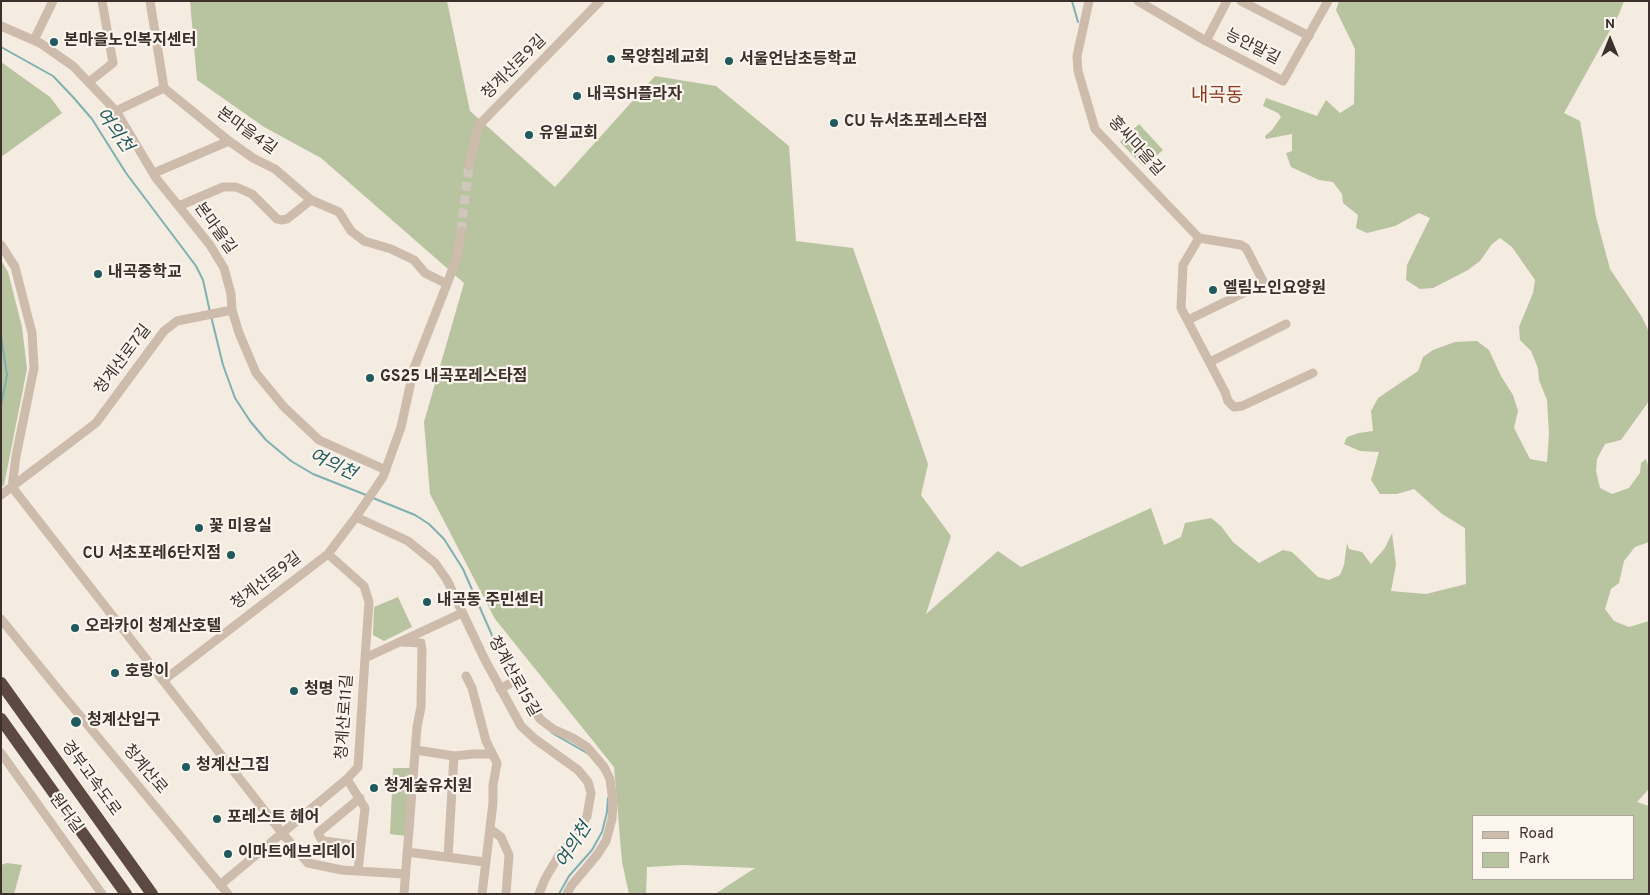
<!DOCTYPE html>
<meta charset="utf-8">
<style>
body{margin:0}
#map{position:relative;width:1650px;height:895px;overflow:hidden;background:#f4ebe1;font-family:Overpass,sans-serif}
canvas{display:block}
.frame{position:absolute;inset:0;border:2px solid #3b302b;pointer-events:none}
.legend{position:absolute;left:1472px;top:815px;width:162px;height:65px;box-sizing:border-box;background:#fbf5ee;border:1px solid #aea6a0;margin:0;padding:6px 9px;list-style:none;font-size:15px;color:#3b302b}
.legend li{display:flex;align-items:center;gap:10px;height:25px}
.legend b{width:25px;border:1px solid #aea6a0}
.north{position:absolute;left:1585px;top:15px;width:50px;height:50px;-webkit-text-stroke:4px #fbf5ee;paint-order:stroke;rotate:0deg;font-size:14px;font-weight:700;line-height:20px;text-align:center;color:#3b302b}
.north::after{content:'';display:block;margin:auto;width:18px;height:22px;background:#3b302b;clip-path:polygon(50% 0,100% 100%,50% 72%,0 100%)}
</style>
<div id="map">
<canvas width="1650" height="895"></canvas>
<div class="frame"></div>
<ul class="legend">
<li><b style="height:6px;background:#cdbbac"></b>Road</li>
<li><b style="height:14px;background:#b8c4a0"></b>Park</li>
</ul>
<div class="north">N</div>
</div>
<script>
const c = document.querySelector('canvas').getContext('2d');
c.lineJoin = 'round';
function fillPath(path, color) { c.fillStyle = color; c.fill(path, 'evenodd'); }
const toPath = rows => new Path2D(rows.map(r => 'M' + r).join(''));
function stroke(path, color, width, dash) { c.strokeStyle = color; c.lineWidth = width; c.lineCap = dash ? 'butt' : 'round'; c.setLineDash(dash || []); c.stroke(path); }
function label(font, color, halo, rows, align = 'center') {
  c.font = font + ' Overpass,"Noto Sans KR",sans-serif'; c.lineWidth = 4.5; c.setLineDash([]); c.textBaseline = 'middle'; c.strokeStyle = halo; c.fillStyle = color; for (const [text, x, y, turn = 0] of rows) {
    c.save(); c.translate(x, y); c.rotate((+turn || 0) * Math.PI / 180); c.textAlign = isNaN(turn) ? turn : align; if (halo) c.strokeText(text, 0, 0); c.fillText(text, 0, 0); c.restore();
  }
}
const green = toPath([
 [190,1,447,1,470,111,555,187,655,76,716,86,789,146,796,241,853,248,928,464,921,495,951,536,926,614,998,551,1021,567,1151,508,1164,545,1181,537,1185,523,1211,518,1221,526,1233,542,1259,563,1283,550,1292,552,1318,577,1329,580,1340,575,1344,565,1347,543,1349,549,1362,552,1371,564,1385,548,1392,533,1396,565,1391,591,1426,594,1466,584,1465,528,1442,514,1414,489,1397,494,1380,494,1371,480,1379,452,1360,451,1344,444,1347,437,1359,433,1373,431,1371,411,1378,398,1418,371,1423,357,1433,350,1455,342,1477,341,1489,350,1501,376,1513,395,1518,411,1514,428,1530,459,1547,462,1549,434,1547,400,1539,380,1538,368,1531,351,1520,340,1519,327,1533,293,1535,280,1512,247,1500,238,1492,244,1480,261,1468,270,1433,288,1420,289,1406,280,1407,265,1430,218,1419,213,1395,226,1367,233,1356,228,1358,215,1343,203,1342,194,1333,182,1319,180,1291,167,1286,153,1292,151,1292,134,1266,139,1265,136,1272,130,1281,117,1278,113,1263,106,1266,98,1317,116,1326,100,1340,113,1354,104,1355,49,1336,10,1339,1,1624,1,1619,14,1564,113,1580,121,1596,217,1610,269,1642,317,1649,332,1649,401,1621,440,1605,444,1597,459,1596,471,1600,488,1612,494,1629,488,1640,473,1641,463,1646,459,1649,469,1649,542,1635,547,1624,561,1619,583,1611,589,1605,609,1614,621,1629,627,1649,621,1649,789,1637,802,1649,806,1649,894,715,894,755,868,683,865,647,867,646,894,629,894,622,862,614,767,495,619,430,494,424,422,464,283,321,158,264,127,197,80],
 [1474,816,1634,816,1634,879,1474,879],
 [1,62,50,97,62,113,1,157],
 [1139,124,1163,150,1144,167,1120,142],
 [1,260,8,272,22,327,27,369,4,485,1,487],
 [398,597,412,627,384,641,373,635,374,607],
 [393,768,410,768,406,836,390,834],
 [7,863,22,865,14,894,1,894,1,865]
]);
const stream = toPath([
 [1072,1,1078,22],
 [1,47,53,76,73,97,92,119,126,173,196,266,203,280,210,312],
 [211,316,223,365,235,398,250,421,266,440,291,461,313,474,366,495],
 [1,336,7,375,1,405],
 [373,498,415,515,429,524,444,539,463,569,498,649,514,679],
 [552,733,587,753],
 [559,894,569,876,592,850,602,832,607,812,608,798]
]);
const minorTunnel = toPath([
 [461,231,469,166]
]);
const minor = toPath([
 [1089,1,1077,56,1078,71,1095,129,1199,238,1183,265,1181,308,1225,392,1228,401,1234,407,1242,406,1313,373],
 [1138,1,1206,41,1283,81,1328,1],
 [1241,1,1309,36],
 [1,26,40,43,73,66,116,111,156,178,210,245,224,268,231,294,232,310,239,333,256,373,284,407,319,440,386,470],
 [34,40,53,1],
 [1206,41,1227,1],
 [89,82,113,63,102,1],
 [164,88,229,141,253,158,275,169,311,200,339,212,351,231,364,241,391,249,414,260,425,273,447,284],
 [116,111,164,88,150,1],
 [469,166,479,125,600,1],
 [154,173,229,141],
 [179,206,223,187,236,187,252,194,277,219,281,220,287,219,311,200],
 [1,245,15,267,32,333,34,368,16,456,12,487],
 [1188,320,1264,283,1246,248,1241,245,1199,238],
 [1210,362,1286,324],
 [12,487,282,833,308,863,342,870,405,874],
 [1,495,96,423,164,331,177,321,232,310],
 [356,517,408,541,435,563,447,580,484,658,521,726,535,739,578,770,588,782,591,793,587,816,579,831,558,857,545,879,539,894],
 [328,554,364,586,369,602,365,658],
 [1,619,57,688,228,894],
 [402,642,421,643,422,651,421,707,417,727,404,894],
 [466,676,472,688,486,741,497,763,493,785,493,803,482,894],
 [164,680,328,554,356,517,383,477,401,427,414,368,447,284,457,257,461,231],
 [500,689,518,679,521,682,527,697,540,719,553,729,573,738,587,747,604,767,610,779,613,802,612,819,606,841,597,855,571,886,567,894],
 [416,750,454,756,473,754,492,754],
 [1,753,102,894],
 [347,779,365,808,358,871],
 [360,798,318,833,321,839,324,841,361,846],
 [490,829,501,837,509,855,506,894],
 [407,852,485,862],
 [448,857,454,756],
 [220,885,347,779,358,767,365,658,462,613]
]);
const highway = toPath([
 [1,683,152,894],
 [1,719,126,894]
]);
const markers = [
 [54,42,5,"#1f5a5e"],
 [611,59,5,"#1f5a5e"],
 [729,61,5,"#1f5a5e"],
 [577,96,5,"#1f5a5e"],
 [834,123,5,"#1f5a5e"],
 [529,135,5,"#1f5a5e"],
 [98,274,5,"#1f5a5e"],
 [1213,290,5,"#1f5a5e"],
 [370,378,5,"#1f5a5e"],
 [199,528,5,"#1f5a5e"],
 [231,555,5,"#1f5a5e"],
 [427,602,5,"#1f5a5e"],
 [75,628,5,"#1f5a5e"],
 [115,673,5,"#1f5a5e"],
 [294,691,5,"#1f5a5e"],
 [76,722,6,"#1f5a5e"],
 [186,767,5,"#1f5a5e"],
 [374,788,5,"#1f5a5e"],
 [217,819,5,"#1f5a5e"],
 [228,854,5,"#1f5a5e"]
];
const poiNames = [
 ["본마을노인복지센터",64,42],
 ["목양침례교회",621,59],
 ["서울언남초등학교",739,61],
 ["내곡SH플라자",587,96],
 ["CU 뉴서초포레스타점",844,123],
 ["유일교회",539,135],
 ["내곡중학교",108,274],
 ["엘림노인요양원",1223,290],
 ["GS25 내곡포레스타점",380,378],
 ["꽃 미용실",209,528],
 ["CU 서초포레6단지점",221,555,"right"],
 ["내곡동 주민센터",437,602],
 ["오라카이 청계산호텔",85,628],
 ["호랑이",125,673],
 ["청명",304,691],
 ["청계산입구",87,722],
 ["청계산그집",196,767],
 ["청계숲유치원",384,788],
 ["포레스트 헤어",227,819],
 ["이마트에브리데이",238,854]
];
const streetNames = [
 ["능안말길",1252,48,27],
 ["청계산로9길",515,68,-45],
 ["본마을4길",246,132,35],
 ["홍씨마을길",1135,147,48],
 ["본마을길",214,229,54],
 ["청계산로7길",124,360,-53],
 ["청계산로9길",267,582,-37],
 ["청계산로15길",513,677,61],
 ["청계산로11길",346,717,-86],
 ["청계산로",144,770,50],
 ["경부고속도로",90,779,54],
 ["원터길",65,814,54]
];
const waterNames = [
 ["여의천",113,131,54],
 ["여의천",332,466,25],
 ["여의천",575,846,-58]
];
const quarterNames = [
 ["내곡동",1217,97]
];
fillPath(green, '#b8c4a0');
stroke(stream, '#7fb0b2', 2);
stroke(minorTunnel, '#cfc6bd', 9, [9, 4.5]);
stroke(minor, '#cdbbac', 9);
stroke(highway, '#5c4a42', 12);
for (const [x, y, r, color] of markers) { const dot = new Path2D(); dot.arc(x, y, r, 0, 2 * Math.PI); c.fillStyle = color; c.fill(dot); stroke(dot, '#fbf5ee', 2); }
label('bold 16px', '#3b302b', '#fbf5ee', poiNames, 'left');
label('16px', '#3b302b', '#fbf5ee', streetNames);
label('italic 18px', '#1f5a5e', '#fbf5ee', waterNames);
label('19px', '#8c3b22', '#fbf5ee', quarterNames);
</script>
